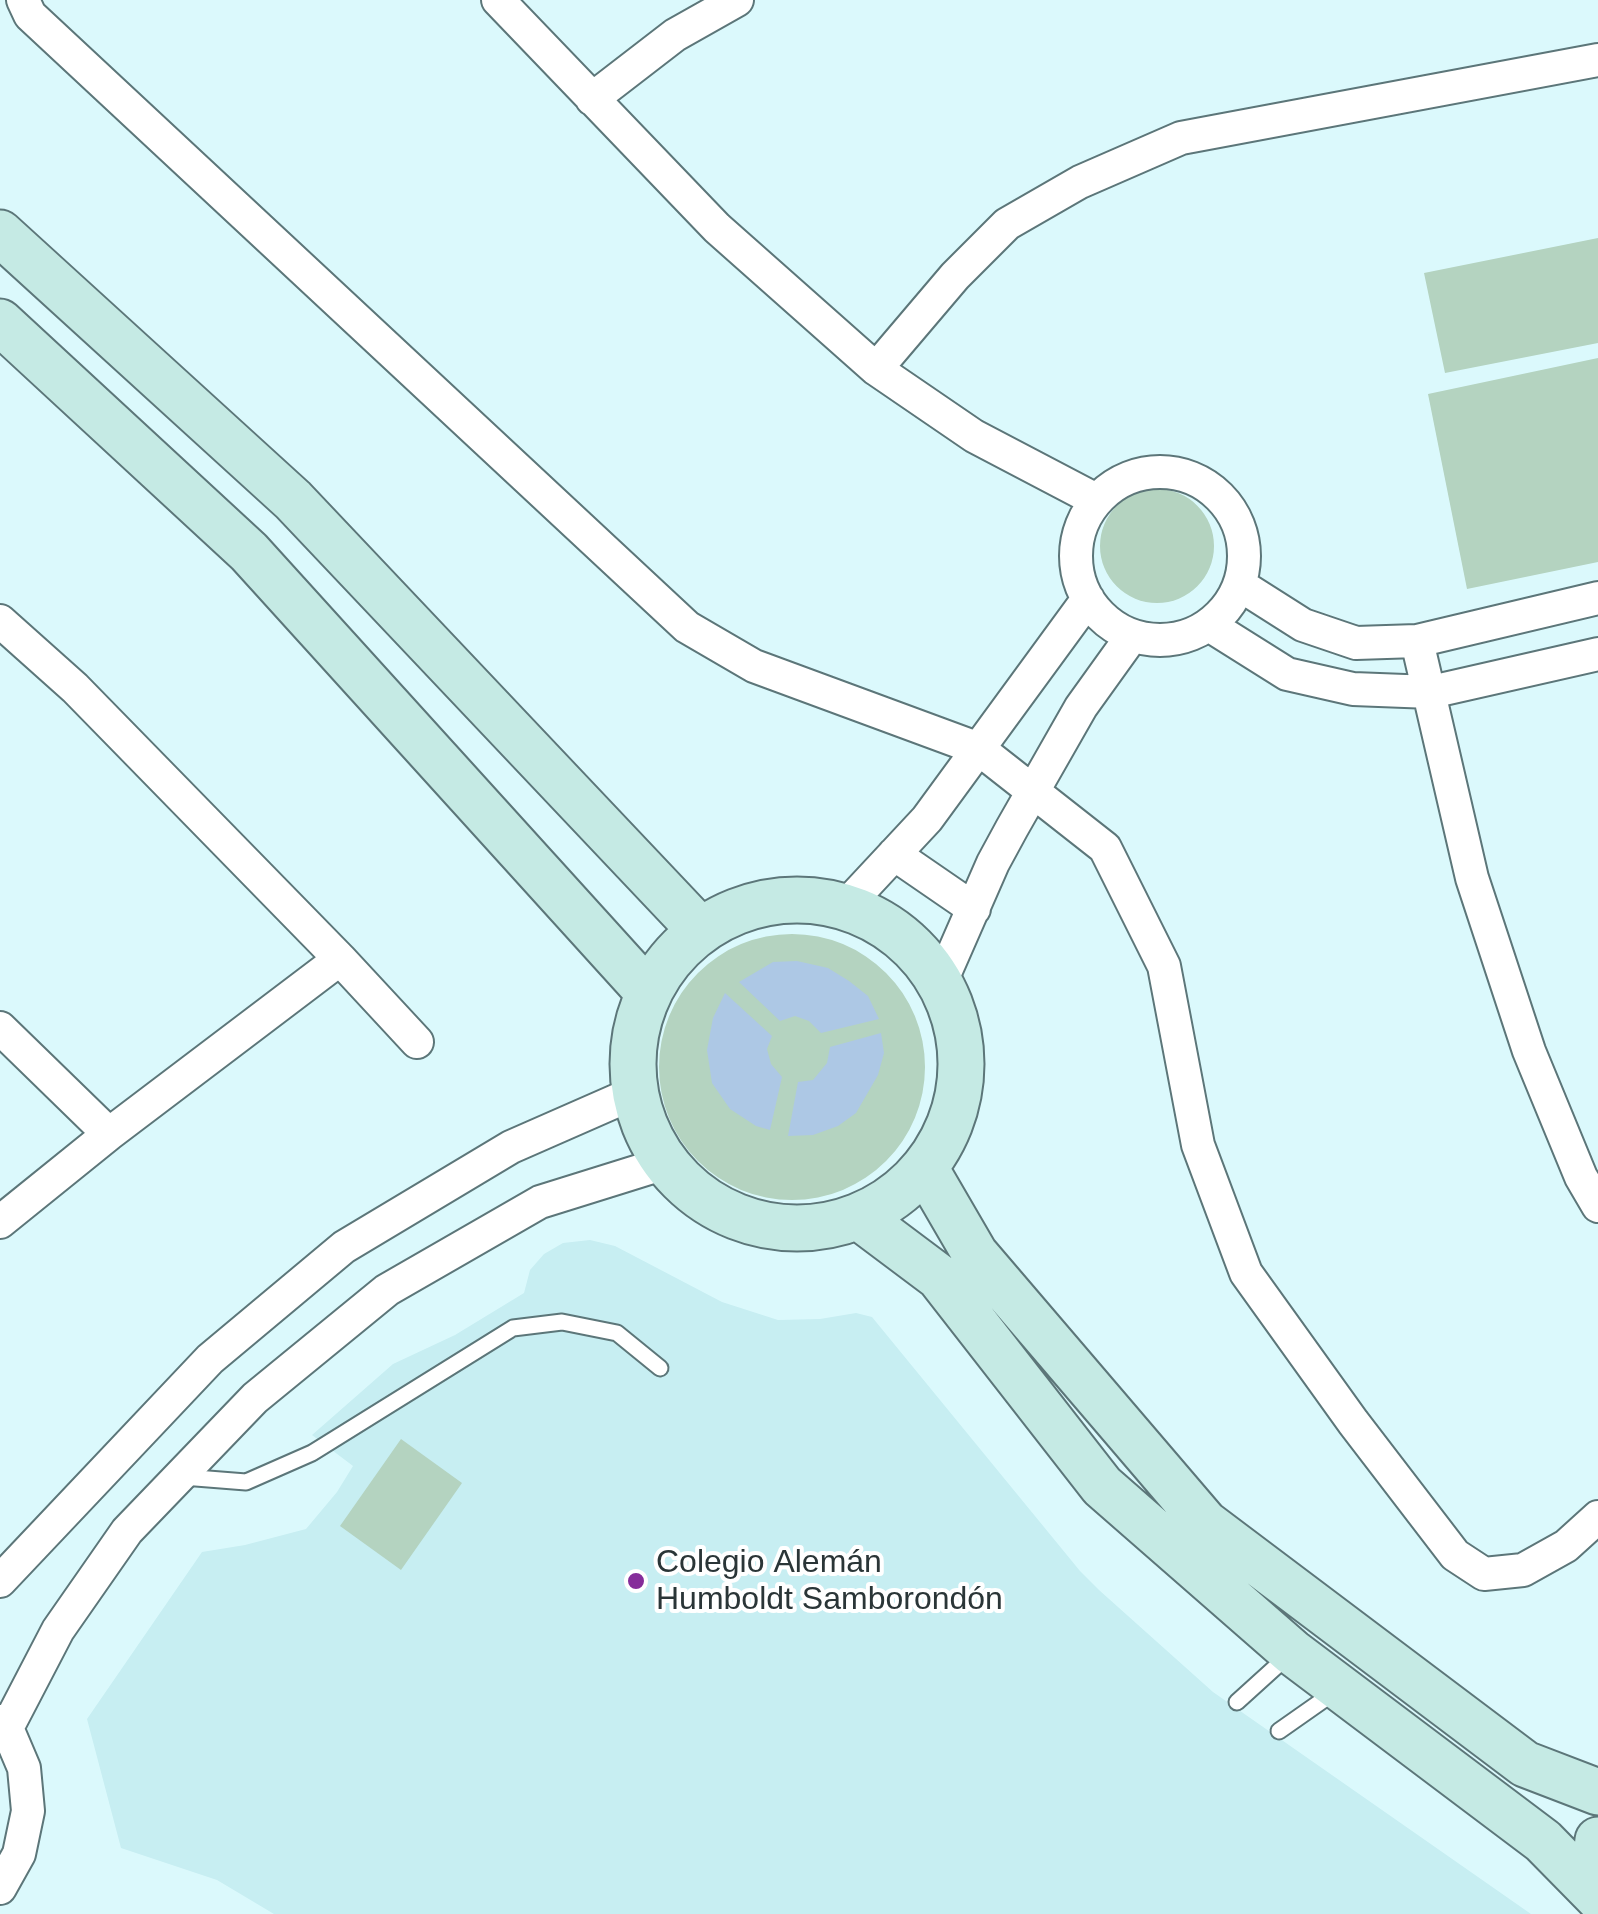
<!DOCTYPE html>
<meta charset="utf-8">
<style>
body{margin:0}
canvas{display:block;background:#dbf9fc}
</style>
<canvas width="1598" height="1914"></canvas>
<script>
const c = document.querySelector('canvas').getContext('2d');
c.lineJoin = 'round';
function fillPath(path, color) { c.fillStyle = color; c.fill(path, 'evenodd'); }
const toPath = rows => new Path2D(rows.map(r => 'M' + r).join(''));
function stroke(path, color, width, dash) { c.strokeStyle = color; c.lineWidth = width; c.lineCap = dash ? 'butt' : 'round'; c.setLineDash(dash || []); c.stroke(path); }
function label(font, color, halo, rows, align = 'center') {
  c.font = font + ' Helvetica,sans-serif'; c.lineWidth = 8; c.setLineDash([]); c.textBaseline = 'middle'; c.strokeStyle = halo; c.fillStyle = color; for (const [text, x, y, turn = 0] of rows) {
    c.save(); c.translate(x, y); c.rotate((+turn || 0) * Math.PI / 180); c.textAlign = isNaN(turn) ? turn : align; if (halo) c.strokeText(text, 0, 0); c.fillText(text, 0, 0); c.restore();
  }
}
const built = toPath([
 [590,1240,615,1246,722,1302,778,1320,820,1319,856,1313,872,1317,1080,1571,1099,1590,1213,1692,1531,1914,274,1914,217,1880,121,1848,87,1719,202,1552,245,1545,306,1529,337,1492,353,1466,312,1435,393,1364,455,1335,524,1293,530,1270,544,1254,563,1243]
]);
const green = toPath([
 [1598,238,1598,343,1445,373,1424,273],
 [1598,358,1598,562,1467,589,1428,394],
 '1100 546a57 57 0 1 1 114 0a57 57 0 1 1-114 0Z',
 '659 1067a133 133 0 1 1 266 0a133 133 0 1 1-266 0Z',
 [401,1439,462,1483,401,1570,340,1526]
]);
const water = toPath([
 [797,961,828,968,849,981,868,996,879,1019,821,1033,809,1021,795,1016,780,1021,739,982,773,962],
 [725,993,772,1036,767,1049,771,1064,782,1077,770,1130,756,1126,730,1109,712,1083,707,1050,713,1018],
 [881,1033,884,1053,878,1075,856,1113,838,1126,813,1135,788,1136,798,1082,813,1080,827,1063,830,1047]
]);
const lane = toPath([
 [183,1477,246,1482,312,1453,513,1328,562,1322,617,1333,660,1368],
 [1237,1702,1290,1654],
 [1279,1731,1336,1691]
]);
const street = toPath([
 [23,0,30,15,687,627,754,666,979,749,1105,848,1164,966,1198,1145,1246,1273,1353,1422,1455,1555,1484,1574,1523,1570,1566,1546,1598,1517],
 [498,0,717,228,876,369,974,436,1096,500],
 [592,99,675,35,737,0],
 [876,369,955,276,1007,224,1080,182,1181,138,1598,60],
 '1076 556a84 84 0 1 1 168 0a84 84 0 1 1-168 0Z',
 [1240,585,1303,625,1356,643,1417,641,1598,598],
 [0,621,75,688,340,959,109,1134,0,1222],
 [1209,625,1287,674,1353,689,1431,692,1598,654],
 [1417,641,1472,878,1529,1051,1581,1177,1598,1206],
 [894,854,974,909],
 [844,908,927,819,1088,599],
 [340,959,417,1042],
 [940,984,993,863,1012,828,1081,707,1132,636],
 [0,1028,109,1134],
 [0,1581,210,1359,344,1247,511,1147,634,1093],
 [0,1721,7,1728,24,1768,28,1811,19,1854,0,1888],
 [7,1728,58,1630,127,1531,255,1398,387,1290,540,1202,665,1163]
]);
const secondary = toPath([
 [0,233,293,500,700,930],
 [0,322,249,552,648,992],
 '633 1064a164 164 0 1 1 328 0a164 164 0 1 1-328 0Z',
 [925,1168,975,1254,1205,1523,1525,1764,1598,1792],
 [859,1217,939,1277,1102,1486,1292,1652,1543,1841,1598,1897],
 [1598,1840,1595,1864,1598,1882]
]);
const markers = [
 [636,1581,10,"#852d9a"]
];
const poiNames = [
 ["Colegio Alemán",656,1563],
 ["Humboldt Samborondón",656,1600]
];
fillPath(built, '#c7eef2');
fillPath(green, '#b4d3c0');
fillPath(water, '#adc8e5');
stroke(lane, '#5c7679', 19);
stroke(street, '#5c7679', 36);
stroke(secondary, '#5c7679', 49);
stroke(lane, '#fff', 15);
stroke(street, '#fff', 32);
stroke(secondary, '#c5eae4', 45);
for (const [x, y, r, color] of markers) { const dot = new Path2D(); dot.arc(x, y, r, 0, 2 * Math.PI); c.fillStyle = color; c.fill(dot); stroke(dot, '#fff', 4); }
label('32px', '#2a3537', '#fff', poiNames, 'left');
</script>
